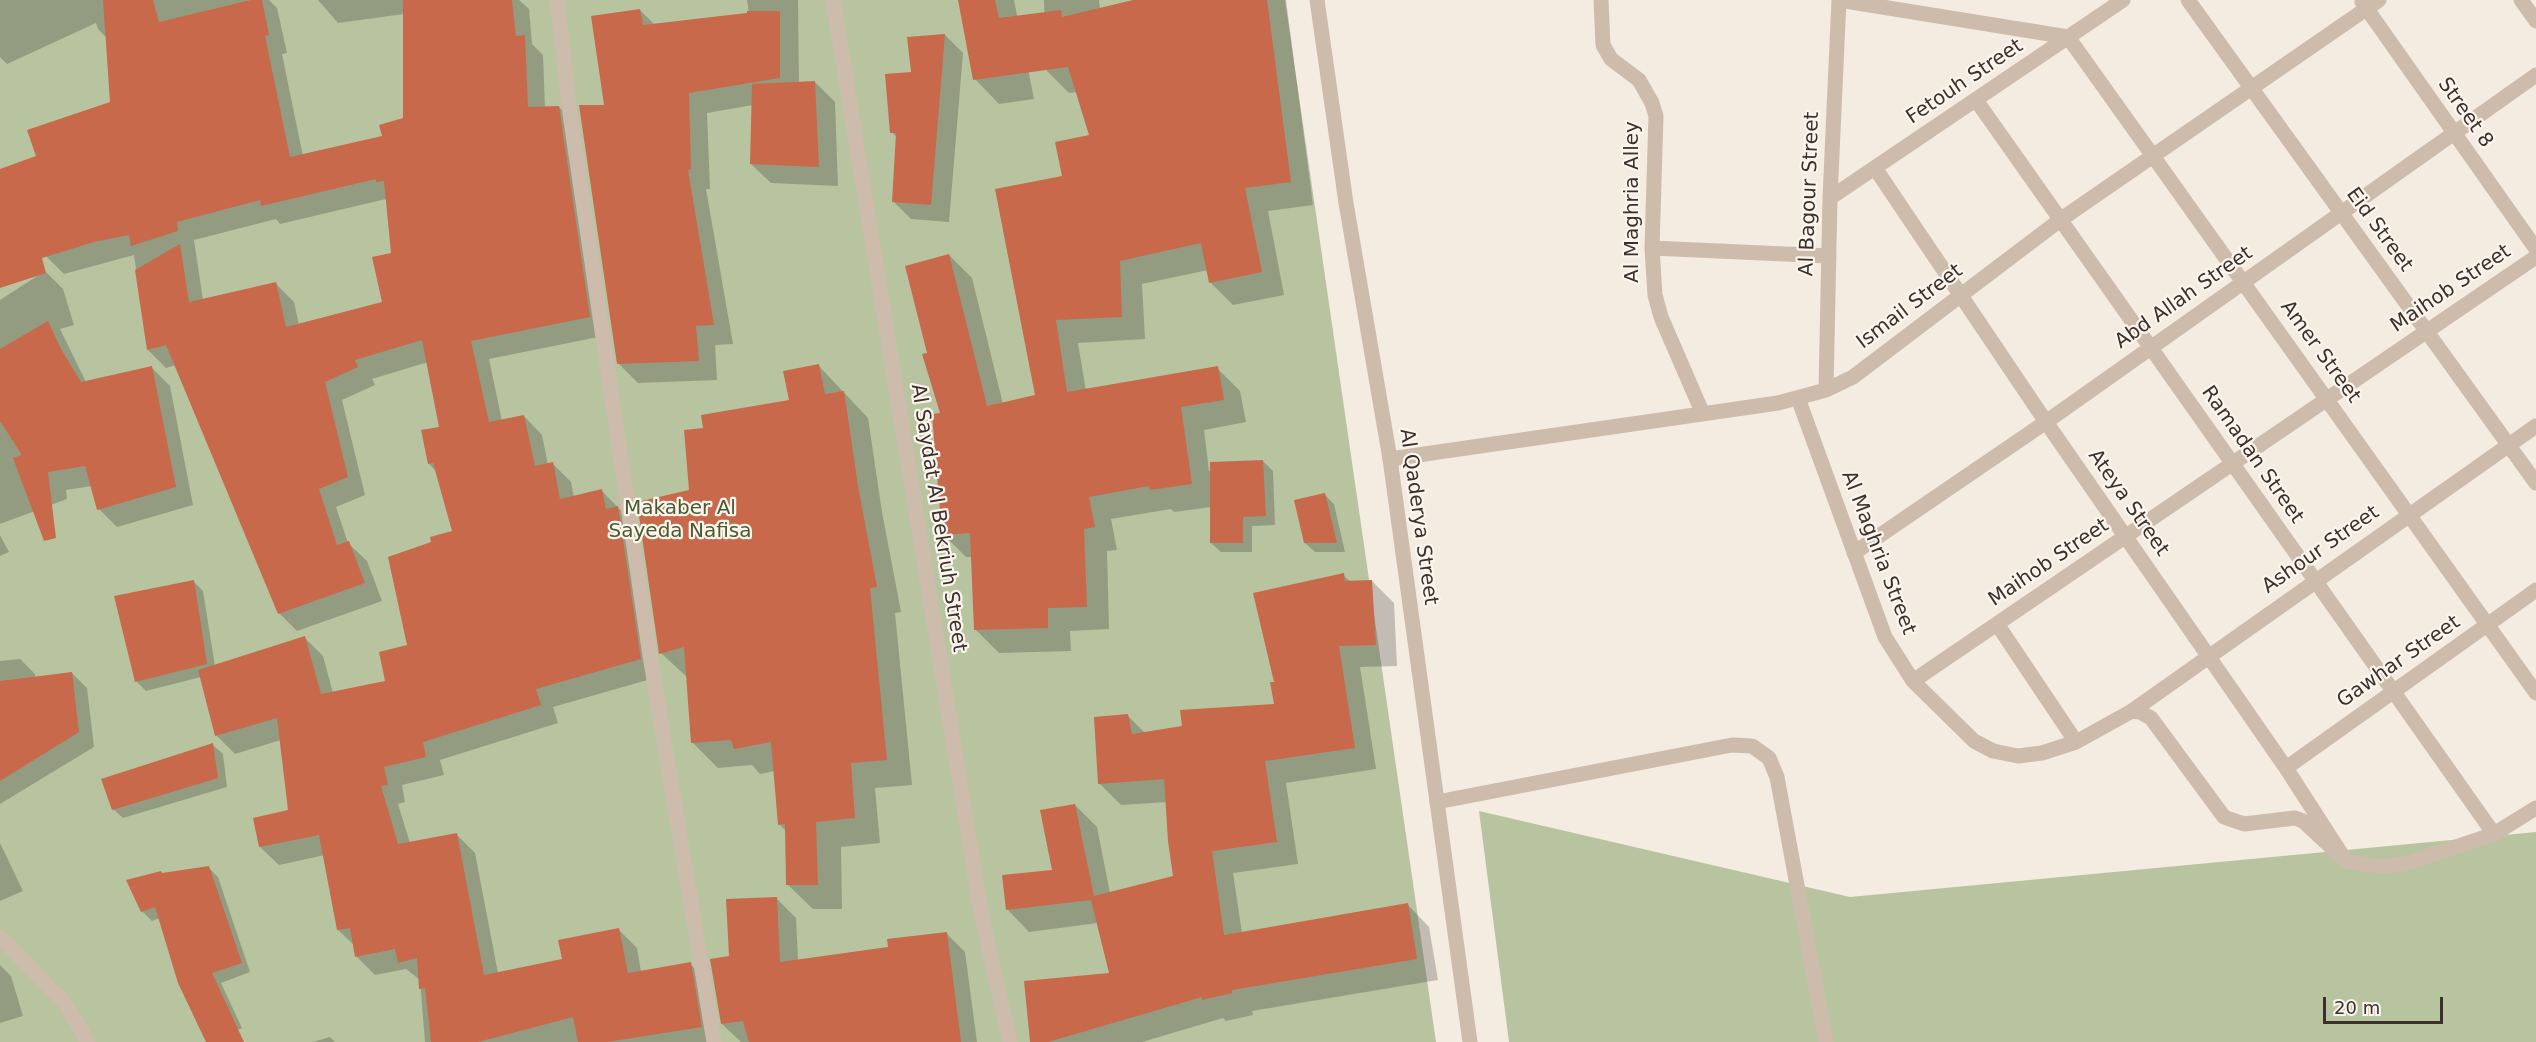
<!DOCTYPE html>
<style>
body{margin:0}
#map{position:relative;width:2536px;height:1042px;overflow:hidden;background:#f4ebe1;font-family:"DejaVu Sans",sans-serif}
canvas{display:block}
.scale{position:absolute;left:2323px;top:997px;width:120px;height:27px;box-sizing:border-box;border:3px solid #3b302b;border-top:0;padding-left:8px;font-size:18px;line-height:21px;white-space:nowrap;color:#3b302b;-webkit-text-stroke:4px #fbf5ee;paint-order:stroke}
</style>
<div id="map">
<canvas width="2536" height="1042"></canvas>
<div class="scale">20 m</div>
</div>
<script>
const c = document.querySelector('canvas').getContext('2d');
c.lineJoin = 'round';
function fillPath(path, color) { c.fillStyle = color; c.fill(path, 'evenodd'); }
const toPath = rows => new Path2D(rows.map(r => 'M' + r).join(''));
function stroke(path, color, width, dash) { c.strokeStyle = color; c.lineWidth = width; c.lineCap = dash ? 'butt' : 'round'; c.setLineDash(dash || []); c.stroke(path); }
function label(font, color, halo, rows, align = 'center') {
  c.font = font + ' "DejaVu Sans",sans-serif'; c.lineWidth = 4.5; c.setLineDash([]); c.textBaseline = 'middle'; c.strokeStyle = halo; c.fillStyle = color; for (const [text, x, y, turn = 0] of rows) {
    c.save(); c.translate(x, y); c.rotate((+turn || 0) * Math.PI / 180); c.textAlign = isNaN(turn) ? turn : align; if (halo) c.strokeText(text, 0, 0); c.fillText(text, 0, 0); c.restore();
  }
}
const green = toPath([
 [0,0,1285,0,1436,1042,0,1042],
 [1479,811,1850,897,2536,832,2536,1042,1509,1042]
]);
const shadow = toPath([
 [0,0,269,0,277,8,287,53,282,54,303,156,384,137,404,119,404,14,338,23,318,0,519,0,529,9,532,44,543,55,545,108,559,107,577,126,608,335,489,359,502,421,524,416,542,435,548,465,553,464,571,482,574,497,602,491,636,526,658,677,553,707,558,723,440,760,444,775,402,785,405,802,398,804,410,843,457,835,475,853,498,973,563,960,618,929,637,948,641,972,690,964,709,982,719,1042,425,1042,420,980,406,969,375,975,357,957,355,946,338,930,325,855,279,865,260,847,290,812,281,740,235,754,216,735,201,677,146,691,136,681,193,581,203,591,215,666,305,638,323,656,333,693,387,682,409,646,433,543,453,532,437,472,429,464,441,428,428,362,372,379,375,385,342,400,365,495,336,507,348,543,367,561,382,601,297,631,279,613,176,365,166,368,148,350,134,255,64,274,46,256,0,255,0,171,38,157,112,103,107,38,98,29,96,23,7,64,0,57],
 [386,199,393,254,383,303,299,325,294,302,276,284,203,300,194,240,276,219,280,224],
 [747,0,798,0,799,83,815,82,835,102,838,186,771,183,751,164,753,105,707,113,710,189,706,189,733,344,715,345,717,380,638,383,618,363,606,106,640,10,655,25,749,14],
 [959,0,1014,0,1034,99,999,104,975,79],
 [1044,0,1099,0,1100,9,1158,0,1286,0,1313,205,1268,211,1284,295,1233,305,1210,282,1208,270,1142,284,1145,339,1078,343,1086,391,1217,368,1240,391,1246,422,1204,430,1209,471,1263,461,1273,471,1275,525,1252,526,1252,552,1221,552,1211,543,1211,507,1174,512,1171,509,1111,519,1117,550,1107,551,1109,629,1070,631,1071,651,999,653,975,629,973,557,966,557,943,534,943,415,929,354,949,255,972,278,1003,404,1037,396,1064,178,1091,136,1077,92,1069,93,1046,70],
 [945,35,963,53,949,222,911,219,893,201,897,138,892,132,912,73],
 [45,271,63,289,74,325,60,329,86,382,152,368,170,386,193,505,117,527,99,509,92,486,66,490,67,499,0,524,0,300],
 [818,365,868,418,882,512,901,612,895,613,912,785,875,788,880,843,841,847,842,909,813,909,787,884,786,831,779,824,775,771,760,774,752,765,718,768,693,743,688,678,661,653,691,491,705,429,790,401],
 [1325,495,1334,504,1345,552,1315,552,1305,543],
 [0,535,9,552,0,556],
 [1343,575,1351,582,1372,581,1394,603,1397,666,1360,667,1376,769,1286,783,1298,864,1233,873,1242,933,1408,905,1429,927,1438,980,1252,1011,1253,1015,1226,1021,1223,1018,1142,1042,1031,1042,1111,975,1098,923,1029,932,1008,910,1054,871,1075,805,1097,827,1110,893,1174,877,1167,802,1121,805,1099,783,1128,716,1145,733,1183,727,1275,706,1276,683],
 [20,659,35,674,35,678,72,673,87,688,94,747,0,804,0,661],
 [213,745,223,754,227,787,123,818,113,809],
 [0,843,23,891,0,901],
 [208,867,218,877,250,972,221,983,242,1028,212,1041,160,918,152,921,142,911,163,874],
 [776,898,796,918,799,979,752,1042,741,1042,722,1024],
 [946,933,965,952,977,1042,885,1042,890,948],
 [0,965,11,976,23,1016,0,1023],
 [330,1037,335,1042,313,1042]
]);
const building = toPath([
 [103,0,153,0,159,22,251,0,262,0,269,35,265,36,290,157,382,136,379,125,403,118,403,0,512,0,516,36,525,35,528,107,559,106,590,317,471,341,489,422,524,415,535,466,553,462,560,499,602,489,606,509,618,506,641,659,536,689,541,705,423,742,426,757,384,767,388,785,381,786,398,844,457,833,484,975,562,959,558,940,619,928,628,973,691,962,702,1027,607,1042,578,1042,573,1017,478,1042,431,1042,425,988,419,989,417,958,398,963,395,949,355,957,350,928,337,930,319,835,259,847,253,818,288,810,277,718,215,736,198,670,305,636,321,694,385,681,379,652,407,645,388,557,431,542,430,537,452,531,433,463,428,464,421,430,439,427,422,340,355,360,358,367,325,382,348,477,319,489,337,545,349,541,365,583,278,614,166,345,147,350,135,270,180,244,189,302,276,282,286,327,382,302,372,257,391,253,384,181,376,182,376,179,261,206,260,200,177,222,178,231,131,246,129,235,94,242,42,258,46,273,0,288,0,169,36,156,27,130,110,102],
 [958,0,995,0,999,18,1061,10,1062,17,1133,0,1267,0,1291,182,1245,188,1262,272,1209,283,1201,243,1120,261,1122,317,1056,320,1067,392,1218,366,1224,400,1181,407,1192,484,1150,490,1149,486,1089,497,1095,527,1084,529,1087,607,1048,608,1048,628,974,630,970,533,942,535,932,414,940,413,922,354,927,353,905,266,949,254,987,406,1035,395,995,189,1062,176,1055,142,1089,135,1068,67,973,80],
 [640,9,643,25,747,13,747,11,780,11,780,78,689,93,691,169,688,170,714,325,696,326,699,361,617,364,579,105,604,105,591,16],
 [945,34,931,205,892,202,896,133,890,133,885,74,911,72,907,37],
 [815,81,819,167,750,164,752,84],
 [48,321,61,349,81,382,152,366,176,487,97,510,85,466,48,472,56,538,44,541,13,458,22,455,0,421,0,349],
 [819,364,825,394,844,391,858,486,877,587,870,588,887,760,851,763,855,818,816,822,818,885,786,885,785,824,778,825,771,742,734,749,731,740,691,743,684,647,659,654,637,502,689,490,684,430,703,428,701,415,789,400,783,371],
 [1263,460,1266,516,1243,517,1243,543,1210,543,1210,462],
 [1325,493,1337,543,1304,543,1294,500],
 [1344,573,1345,581,1372,580,1376,645,1339,646,1355,748,1265,761,1277,842,1212,851,1224,935,1408,903,1417,959,1232,990,1232,993,1202,1000,1202,997,1048,1042,1030,1042,1024,981,1109,973,1091,900,1006,910,1002,875,1052,870,1040,810,1075,804,1094,896,1173,876,1168,841,1164,779,1098,784,1094,717,1128,714,1132,734,1182,726,1180,710,1274,704,1270,682,1274,682,1253,593],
 [194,580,207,664,135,682,114,596],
 [72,672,79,732,0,781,0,681],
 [213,743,218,778,112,810,101,779],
 [209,866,242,963,212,973,244,1042,206,1042,178,983,155,907,141,912,126,880,161,871,162,873],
 [777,897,780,962,888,947,887,939,947,932,961,1042,749,1042,743,1021,721,1024,710,959,729,956,726,899]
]);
const service = toPath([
 [557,0,570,114,650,656,714,1042],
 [1437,802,1732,745,1752,746,1769,758,1777,777,1826,1042],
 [0,937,65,1003,88,1042]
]);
const minor = toPath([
 [833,0,981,913,1010,1042],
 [1601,0,1603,45,1611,59,1639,80,1652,103,1656,116,1652,248,1655,295,1661,317,1703,414],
 [1839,0,2068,37,2536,693],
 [2188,0,2536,483],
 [2521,0,2536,21],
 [2362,2,2536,249],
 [1976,100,2494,834],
 [1875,168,2046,422,2286,768,2346,861],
 [1830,198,2123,0],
 [1652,248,1829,256],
 [1826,390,1830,198,1839,0],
 [1798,398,1885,637,1913,681,1974,741,1993,751,2018,756,2042,753,2076,742,2132,711,2536,426],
 [1390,459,1778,403,1826,390,1853,377,2060,220,2379,0],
 [1854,553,2046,422,2536,75],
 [1997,624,2076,742],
 [1913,681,2536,257],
 [2132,711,2140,712,2151,718,2224,817,2244,824,2295,818,2303,821,2346,861,2367,865,2387,866,2408,863,2494,834,2536,808],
 [2286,768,2536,590]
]);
const tertiary = toPath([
 [1317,0,1346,203,1390,459,1470,1042]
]);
const streetNames = [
 ["Fetouh Street",1965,82,-34],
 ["Street 8",2465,113,55],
 ["Al Bagour Street",1810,194,-88],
 ["Al Maghria Alley",1633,202,-90],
 ["Eid Street",2379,230,54],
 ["Maihob Street",2451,289,-34],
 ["Abd Allah Street",2184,298,-35],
 ["Ismail Street",1910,307,-37],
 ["Amer Street",2320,352,54],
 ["Ramadan Street",2252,455,55],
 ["Ateya Street",2128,503,55],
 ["Al Qaderya Street",1418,517,82],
 ["Al Saydat Al Bekriuh Street",938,518,81],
 ["Ashour Street",2321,550,-35],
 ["Al Maghria Street",1878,553,69],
 ["Maihob Street",2049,563,-34],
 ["Gawhar Street",2399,662,-35]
];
const parkNames = [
 ["Makaber Al",680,509],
 ["Sayeda Nafisa",680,532]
];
fillPath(green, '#b8c4a0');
fillPath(shadow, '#0003');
fillPath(building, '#c8694b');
stroke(service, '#cdbbac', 15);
stroke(minor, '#cdbbac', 15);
stroke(tertiary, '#cdbbac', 15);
label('20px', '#3b302b', '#fbf5ee', streetNames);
label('20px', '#4a5a2e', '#fbf5ee', parkNames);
</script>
